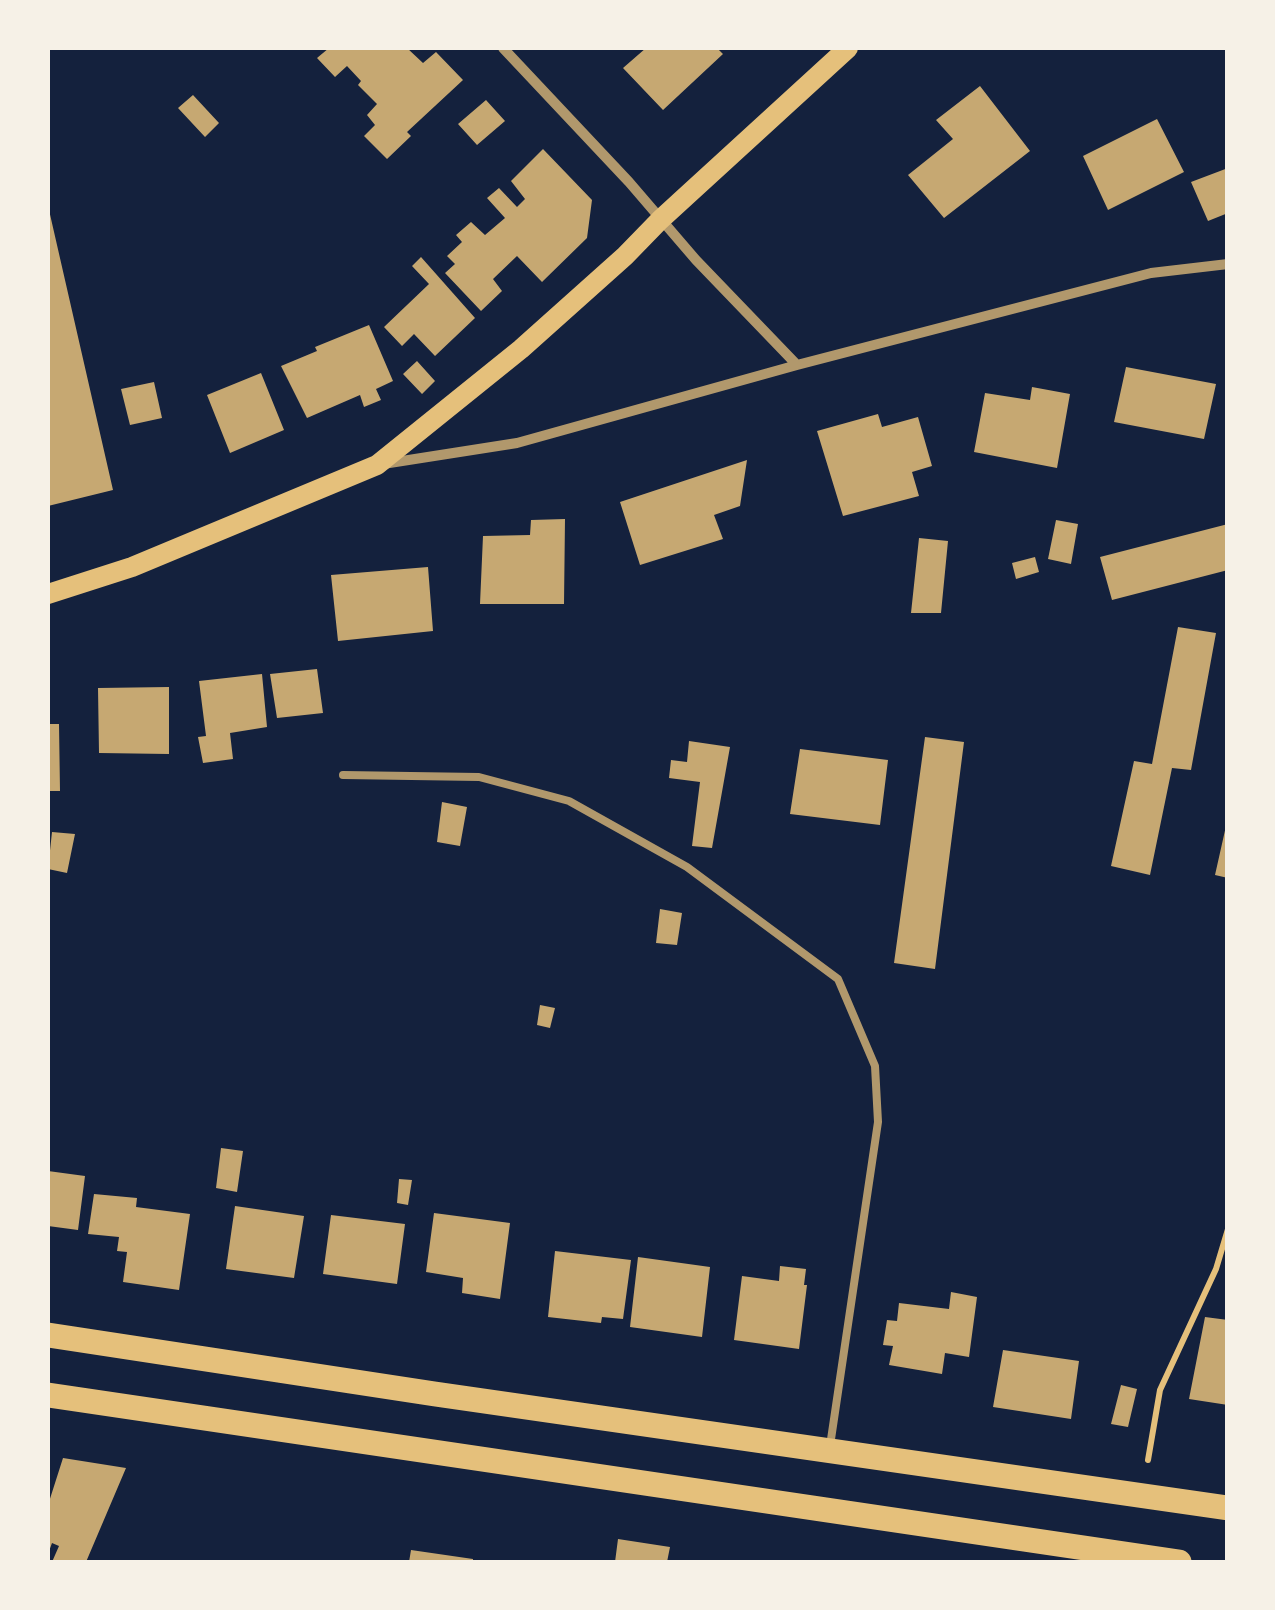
<!DOCTYPE html>
<style>
body{margin:0}
#map{position:relative;width:1275px;height:1610px;overflow:hidden;background:#14213d;font-family:"Fira Sans",sans-serif}
canvas{display:block}
.frame{position:absolute;inset:0;border:50px solid #f6f1e7;pointer-events:none}
</style>
<div id="map">
<canvas width="1275" height="1610"></canvas>
<div class="frame"></div>
</div>
<script>
const c = document.querySelector('canvas').getContext('2d');
c.lineJoin = 'round';
function fillPath(path, color) { c.fillStyle = color; c.fill(path, 'evenodd'); }
const toPath = rows => new Path2D(rows.map(r => 'M' + r).join(''));
function stroke(path, color, width, dash) { c.strokeStyle = color; c.lineWidth = width; c.lineCap = dash ? 'butt' : 'round'; c.setLineDash(dash || []); c.stroke(path); }
const building = toPath([
 [329,48,407,48,423,63,436,52,463,80,407,132,411,136,387,159,364,136,375,125,367,115,377,104,358,85,361,81,347,66,335,77,317,58],
 [646,48,717,48,723,54,663,110,623,68],
 [980,86,1030,151,944,218,908,175,953,139,936,120],
 [193,95,219,123,205,137,178,108],
 [486,100,505,121,477,145,458,124],
 [1157,119,1184,172,1108,210,1083,156],
 [543,149,592,200,587,238,542,282,517,256,493,279,502,291,481,311,445,273,455,264,447,256,462,242,456,235,471,222,485,235,505,218,487,198,499,188,517,207,525,199,511,181],
 [1228,168,1228,213,1208,221,1191,182],
 [49,210,113,490,48,506,48,211],
 [421,257,475,318,435,356,414,334,402,346,384,327,429,284,412,266],
 [369,325,393,381,376,389,381,400,364,407,360,395,307,418,281,366,317,351,315,347],
 [417,361,435,381,422,394,403,374],
 [1126,367,1216,384,1204,439,1114,422],
 [261,373,284,430,230,453,207,395],
 [154,382,162,418,130,425,121,389],
 [1032,387,1070,394,1057,468,974,452,985,393,1030,400],
 [878,414,882,427,918,417,932,466,912,472,919,496,843,516,817,431],
 [747,460,740,506,714,515,723,539,640,565,620,502],
 [565,519,564,604,480,604,483,536,530,535,531,520],
 [1056,520,1078,524,1071,564,1048,559],
 [1228,524,1228,570,1112,600,1100,557],
 [919,538,948,541,941,613,911,613],
 [1035,557,1039,572,1016,579,1012,563],
 [428,567,433,631,338,641,331,575],
 [1178,627,1216,633,1191,770,1172,768,1150,875,1111,866,1134,761,1152,764],
 [317,669,323,713,277,718,270,674],
 [262,674,267,727,230,733,233,759,203,763,198,737,206,736,199,681],
 [169,687,169,754,99,753,98,688],
 [48,724,59,724,60,791,48,791],
 [925,737,964,742,935,969,894,963],
 [689,741,730,747,712,848,692,846,700,782,669,778,671,760,687,762],
 [800,749,888,760,880,825,790,814],
 [442,802,467,807,460,846,437,842],
 [1226,826,1228,826,1228,878,1215,875],
 [52,832,75,834,67,873,48,869],
 [660,909,682,913,677,945,656,943],
 [540,1005,555,1008,550,1028,537,1025],
 [221,1148,243,1151,237,1192,216,1188],
 [48,1171,85,1176,78,1230,48,1226],
 [399,1179,412,1180,408,1205,397,1203],
 [94,1194,137,1198,136,1207,190,1214,179,1290,123,1282,127,1252,117,1251,119,1237,88,1234],
 [235,1206,304,1216,294,1278,226,1269],
 [434,1213,510,1223,500,1299,462,1293,463,1278,426,1272],
 [331,1215,405,1224,397,1284,323,1274],
 [555,1251,631,1260,623,1319,602,1317,601,1323,548,1317],
 [638,1257,710,1267,702,1337,630,1327],
 [780,1266,806,1269,804,1285,807,1285,799,1349,734,1340,742,1276,779,1281],
 [951,1292,977,1297,969,1357,945,1353,942,1374,889,1365,893,1346,883,1345,887,1320,897,1321,899,1303,949,1309],
 [1205,1317,1228,1320,1228,1405,1189,1399],
 [1003,1350,1079,1361,1071,1419,993,1407],
 [1121,1385,1137,1389,1128,1427,1111,1424],
 [63,1458,126,1468,86,1562,52,1562,59,1546,52,1543,48,1554,48,1505],
 [618,1539,670,1547,667,1562,615,1562],
 [411,1550,473,1559,473,1562,409,1562]
]);
const path = toPath([
 [1148,1460,1160,1390,1216,1269,1228,1229]
]);
const service = toPath([
 [343,775,479,777,569,801,687,867,838,979,875,1066,878,1122,830,1446]
]);
const minor = toPath([
 [503,48,629,182,696,260,797,365],
 [383,464,517,443,797,365,1151,273,1228,264]
]);
const secondary = toPath([
 [48,594,132,567,377,465,521,349,625,256,660,220,848,48]
]);
const primary = toPath([
 [48,1335,435,1394,1228,1508],
 [48,1395,1179,1562]
]);
fillPath(building, '#c6a872');
stroke(path, '#e5c07b', 6);
stroke(service, '#b1986c', 8);
stroke(minor, '#b1986c', 10);
stroke(secondary, '#e5c07b', 20);
stroke(primary, '#e5c07b', 25);
</script>
